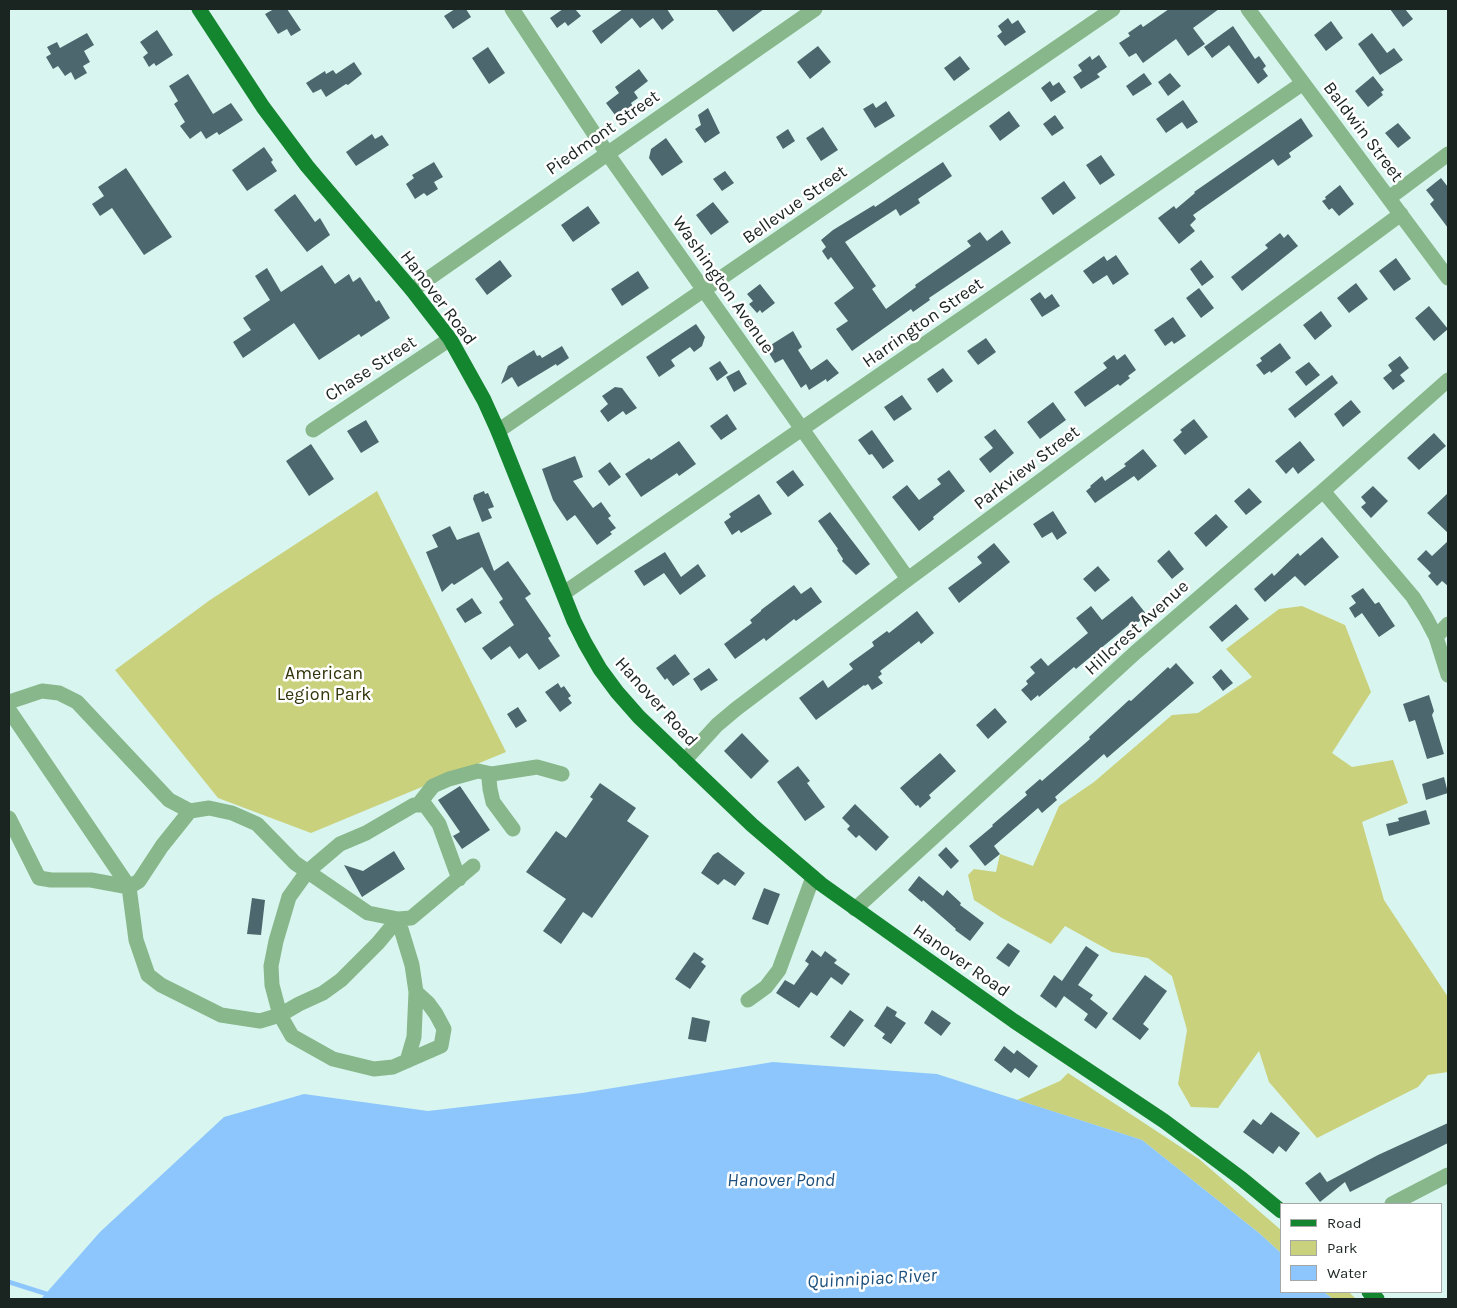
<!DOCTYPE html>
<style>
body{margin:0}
#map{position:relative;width:1457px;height:1308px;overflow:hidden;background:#d8f6ef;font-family:Karla,sans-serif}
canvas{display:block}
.frame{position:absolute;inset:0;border:10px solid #1a2522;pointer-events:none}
.legend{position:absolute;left:1280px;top:1203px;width:162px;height:90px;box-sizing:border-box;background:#fff;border:1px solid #a3a8a7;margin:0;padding:6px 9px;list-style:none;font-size:15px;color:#1a2522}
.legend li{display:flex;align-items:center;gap:10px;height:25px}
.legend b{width:25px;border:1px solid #a3a8a7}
</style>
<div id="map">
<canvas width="1457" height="1308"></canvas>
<div class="frame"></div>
<ul class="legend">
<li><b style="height:6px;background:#158630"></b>Road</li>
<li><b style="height:14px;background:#cad17d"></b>Park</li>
<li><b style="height:14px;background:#8dc6fd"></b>Water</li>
</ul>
</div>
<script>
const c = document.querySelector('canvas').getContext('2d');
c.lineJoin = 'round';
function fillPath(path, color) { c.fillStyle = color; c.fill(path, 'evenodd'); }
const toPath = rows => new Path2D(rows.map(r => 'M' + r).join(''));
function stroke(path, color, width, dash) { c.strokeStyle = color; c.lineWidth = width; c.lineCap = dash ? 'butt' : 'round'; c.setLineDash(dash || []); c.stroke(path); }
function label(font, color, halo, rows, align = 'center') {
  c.font = font + ' Karla,sans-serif'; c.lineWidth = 5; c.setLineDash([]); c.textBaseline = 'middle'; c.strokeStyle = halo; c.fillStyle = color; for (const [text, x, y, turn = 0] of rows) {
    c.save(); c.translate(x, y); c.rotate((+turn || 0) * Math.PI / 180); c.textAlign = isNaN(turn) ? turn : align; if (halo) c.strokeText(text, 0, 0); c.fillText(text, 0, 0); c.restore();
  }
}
const green = toPath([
 [377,491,506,752,311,833,218,798,115,670,210,600],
 [1302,606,1345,625,1371,692,1332,753,1352,767,1393,760,1408,803,1362,822,1384,900,1448,997,1448,1072,1428,1075,1418,1087,1317,1138,1269,1082,1259,1051,1218,1108,1191,1107,1178,1084,1187,1030,1172,976,1148,958,1112,952,1065,926,1051,944,1002,918,974,900,968,875,974,869,996,872,1000,854,1033,866,1059,806,1094,782,1172,715,1198,713,1252,677,1226,649,1279,609],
 [1068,1073,1199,1159,1281,1230,1281,1253,1259,1233,1142,1140,1017,1100,1060,1081],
 [1324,1292,1349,1292,1356,1299,1333,1299]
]);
const water = toPath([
 [773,1062,937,1074,1142,1140,1259,1233,1281,1253,1281,1292,1324,1292,1333,1299,41,1299,100,1232,224,1117,304,1094,428,1111,582,1093]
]);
const stream = toPath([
 [9,1282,50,1295]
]);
const building = toPath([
 [274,9,287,9,301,30,291,36,287,29,278,34,265,14],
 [455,9,466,9,471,17,453,29,444,16],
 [563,9,575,9,581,16,568,26,565,22,557,28,550,18],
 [623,9,667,9,674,20,662,30,653,18,640,28,632,18,601,44,592,31],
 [716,9,764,9,733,32],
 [1169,9,1219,9,1193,28,1205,44,1188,56,1176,39,1143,63,1136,53,1129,57,1119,43,1130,36,1128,33,1141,24,1143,27],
 [1390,9,1405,9,1413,19,1403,27],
 [1008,18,1012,24,1018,20,1026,32,1005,46,997,36,1002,32,998,26],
 [1331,21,1343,38,1326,51,1314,35],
 [1233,26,1255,59,1259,56,1266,66,1263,69,1268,76,1258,84,1229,45,1212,58,1204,47],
 [157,30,173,55,156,66,154,63,149,67,143,57,148,53,140,42],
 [87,33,94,45,84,51,90,62,83,66,87,73,75,80,71,72,65,76,58,66,53,69,46,57,51,54,47,47,57,42,60,48],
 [1372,33,1387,53,1394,48,1403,60,1380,75,1358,44],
 [818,46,831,62,810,79,797,62],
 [488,47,505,73,489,84,472,58],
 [1099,55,1107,67,1097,74,1100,77,1081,89,1073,77,1082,71,1078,65,1090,56,1092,60],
 [960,56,970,69,954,81,944,68],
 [354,62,362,74,348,85,346,84,326,97,321,89,313,93,306,83,325,71,326,74,333,70,336,74],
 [639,69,648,81,634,92,638,98,631,103,634,108,625,115,622,110,615,115,606,103,619,93,615,87],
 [1144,73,1152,84,1133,96,1126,86],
 [1170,73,1181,86,1168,96,1158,82],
 [188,74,213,114,231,103,243,120,219,135,217,132,206,139,201,131,190,139,180,126,185,122,174,104,178,101,169,86],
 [1373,76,1384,90,1381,92,1383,95,1368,107,1355,91],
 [1050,81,1053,86,1059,82,1066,92,1051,102,1041,88],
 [1183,100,1198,122,1187,129,1182,122,1166,133,1156,119],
 [886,101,895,116,875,128,863,109,873,103,876,108],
 [708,108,720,133,705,143,695,129,701,125,698,115],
 [1009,111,1020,126,1000,141,989,126],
 [1055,115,1064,128,1052,136,1043,124],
 [1301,118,1313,136,1289,153,1291,157,1278,166,1273,159,1193,215,1196,219,1190,225,1195,231,1179,244,1158,218,1174,206,1176,209,1195,193,1194,192],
 [1398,123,1411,138,1398,148,1385,133],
 [823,127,838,150,821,161,806,138],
 [788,129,795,141,783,149,776,137],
 [372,134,375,139,382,135,389,145,356,166,346,152],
 [666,138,683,162,662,176,649,158,651,149],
 [264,147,273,160,271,162,277,171,247,191,232,170],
 [1101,155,1115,175,1100,185,1086,165],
 [434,162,443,177,434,182,438,189,427,196,424,193,415,199,406,184,414,178,412,175],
 [943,162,952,176,918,199,920,203,900,216,896,209,845,242,876,286,872,289,886,309,916,287,915,285,971,246,967,241,980,232,987,241,1002,230,1011,243,929,298,930,300,913,312,911,309,852,351,836,329,848,321,834,303,854,288,831,257,828,260,822,251,826,247,821,240,833,230,874,205,875,207],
 [126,168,172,237,144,255,112,208,100,216,92,204,104,196,98,187],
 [725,171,734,183,722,191,713,179],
 [1441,178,1448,187,1448,228,1430,204,1434,200,1426,190],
 [1064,181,1076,198,1053,215,1041,198],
 [1340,185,1354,204,1339,216,1332,208,1329,210,1322,201,1326,199,1325,197],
 [295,194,315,222,320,218,330,235,307,252,274,210],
 [713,202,729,222,711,235,696,215],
 [588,206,600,223,573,242,561,225],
 [1280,233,1284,238,1288,234,1298,246,1242,291,1231,277,1268,248,1265,245],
 [1116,255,1129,274,1113,285,1107,275,1093,284,1083,271,1104,256,1107,261],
 [1396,258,1411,279,1394,291,1379,271],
 [500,260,512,276,487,295,475,279],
 [1201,260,1214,277,1202,286,1190,269],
 [322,265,335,284,349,274,353,282,360,277,376,302,379,300,390,318,361,337,359,334,319,360,294,323,243,358,233,342,251,330,243,318,270,300,255,276,267,268,281,292],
 [638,271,649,288,622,306,611,289],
 [1356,283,1368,299,1349,313,1337,298],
 [760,284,775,303,762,313,760,310,757,313,749,304,753,301,747,294],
 [1199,288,1214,308,1201,318,1186,298],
 [1040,292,1045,299,1052,294,1060,306,1042,317,1030,299],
 [1429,306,1448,329,1434,341,1415,318],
 [1321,311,1332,326,1315,340,1303,325],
 [1173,317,1186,336,1174,344,1172,341,1165,346,1154,330],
 [696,324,705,337,702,346,694,352,690,347,671,360,675,366,659,377,646,357],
 [793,331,802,347,798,350,811,370,827,359,839,373,827,382,826,379,809,390,806,384,801,388,783,359,775,363,766,348],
 [986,338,996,352,978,365,967,351],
 [1280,343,1291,358,1271,373,1270,371,1264,375,1256,365,1262,361,1260,358],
 [562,346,569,358,557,366,556,364,518,387,512,377,501,384,508,366,534,350,537,356,540,355,542,358],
 [1125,354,1136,370,1128,376,1130,378,1120,386,1118,384,1085,407,1074,392,1107,368,1103,363,1114,355,1117,360],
 [1400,356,1409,368,1400,375,1405,381,1393,390,1383,378,1392,371,1388,365],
 [720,361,728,373,717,381,709,368],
 [1309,362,1320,375,1306,386,1295,372],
 [943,368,953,381,937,393,927,379],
 [739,370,747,384,734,392,726,377],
 [1332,375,1338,383,1295,418,1288,409],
 [615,387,622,388,637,408,626,415,623,411,608,422,600,411,608,404,602,396],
 [902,395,912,409,894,421,884,407],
 [1351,400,1361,412,1343,427,1334,414],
 [1053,402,1066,420,1040,439,1027,422],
 [727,414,737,429,721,440,710,426],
 [1194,419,1208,437,1185,455,1173,440,1182,432,1180,430],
 [366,420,379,442,361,453,347,431],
 [995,429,1014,453,990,473,979,459,993,448,984,437],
 [872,430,894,461,883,469,872,454,869,455,858,440],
 [1434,433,1446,446,1419,470,1407,458],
 [679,441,696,464,679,476,677,473,641,497,625,474,649,458,651,460],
 [1300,441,1315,460,1298,474,1293,467,1286,474,1275,461],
 [311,444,334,479,309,496,286,461],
 [1143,449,1157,466,1138,481,1134,476,1095,503,1086,491,1091,487,1090,486,1102,476,1105,481,1126,466,1124,464],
 [575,456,583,477,573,481,593,508,601,502,611,516,608,518,616,528,610,532,612,534,597,545,575,515,567,521,553,500,542,469],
 [610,462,621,477,609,486,598,471],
 [793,470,804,485,788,497,776,482],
 [949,470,965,491,933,517,934,519,919,531,892,497,907,485,919,500,941,484,937,479],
 [1373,486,1388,501,1371,518,1361,507,1366,503,1361,497],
 [1249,488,1262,502,1246,515,1234,501],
 [484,491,485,494,488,493,494,507,488,509,492,518,482,522,473,499,474,495],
 [1448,493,1448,533,1427,513],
 [759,494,772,514,741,533,739,530,732,535,724,522,731,517,729,514],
 [1053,511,1067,533,1057,540,1052,532,1042,538,1033,524],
 [830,512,870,564,856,575,842,561,843,559,837,550,838,549,818,521],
 [1216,514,1228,527,1206,547,1194,533],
 [450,526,457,540,479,532,494,571,508,561,531,594,525,598,551,636,548,638,560,656,539,670,527,653,519,659,510,646,491,660,482,648,514,625,499,602,503,599,482,567,454,585,452,583,442,592,426,552,438,547,432,535],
 [1322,537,1339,557,1305,586,1295,576,1265,602,1254,589,1272,573,1274,576,1298,553,1300,556],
 [1448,541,1448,586,1442,581,1437,586,1428,576,1431,573,1417,559,1426,550,1432,556],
 [994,543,1010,562,959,603,948,588,982,563,977,557],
 [1169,550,1184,569,1172,579,1157,561],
 [665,552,681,577,698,564,706,576,680,595,664,573,644,586,634,571],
 [1098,566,1110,580,1095,592,1083,579],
 [794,585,801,594,811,587,822,602,796,621,794,619,766,641,764,638,735,659,724,644,752,623,750,620,761,611,761,610],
 [1363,588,1375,604,1379,602,1395,626,1379,637,1362,613,1355,618,1349,608,1356,603,1351,596],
 [1132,596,1147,615,1132,627,1130,624,1076,669,1074,667,1039,697,1038,695,1031,701,1021,690,1028,684,1026,681,1035,673,1030,667,1041,658,1048,666,1088,633,1076,618,1091,606,1102,620],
 [472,598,482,613,465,623,456,609],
 [1236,604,1249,619,1222,642,1209,627],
 [917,611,934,633,921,644,919,641,880,671,882,674,878,677,883,683,872,690,868,684,865,686,864,685,816,720,799,698,823,680,828,688,853,669,849,664,874,646,872,642,887,631,889,633],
 [675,654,690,674,673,686,667,678,665,680,656,668],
 [1176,663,1194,683,1107,758,1104,754,1055,797,1057,800,1042,813,1038,808,994,846,1000,854,985,866,969,846,993,826,992,825,1027,795,1025,792,1040,779,1042,781,1090,739,1089,737,1129,700,1131,701,1168,667,1170,669],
 [709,668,718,680,701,691,693,679],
 [1221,669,1233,683,1223,691,1212,677],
 [558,683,561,688,564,686,571,696,568,698,572,703,560,712,545,692],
 [1429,695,1434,711,1432,715,1444,754,1427,759,1415,720,1409,722,1403,704],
 [518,707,527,721,516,728,507,714],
 [995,708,1007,722,988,739,976,725],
 [742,733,769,761,751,779,724,751],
 [940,753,956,771,929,795,931,798,920,808,918,805,916,806,900,788],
 [798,766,810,781,807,783,825,807,805,821,777,782],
 [1444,777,1448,793,1426,800,1422,784],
 [600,783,636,808,627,821,649,836,592,918,583,912,561,944,543,931,566,899,526,872,556,831,566,838,593,799,590,797],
 [460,786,490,830,462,849,453,836,460,832,438,800],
 [855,804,889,837,876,851,859,835,856,838,847,829,850,826,842,818],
 [1426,810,1430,824,1389,836,1386,824,1399,821,1398,818],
 [946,847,959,861,951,869,938,855],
 [394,851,405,869,362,897,344,865,363,871],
 [718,852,745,873,735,886,724,879,718,885,701,873,713,855],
 [919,876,943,896,947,890,961,903,960,905,984,923,970,941,955,930,956,929,923,900,922,902,908,890],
 [764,888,780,894,768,925,752,919],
 [252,898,265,900,261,935,247,934],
 [1008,943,1020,951,1009,967,996,958],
 [1086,946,1099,955,1078,985,1093,995,1090,999,1108,1013,1096,1029,1084,1020,1088,1014,1064,996,1056,1008,1040,996,1054,975,1062,981],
 [812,950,821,957,825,951,837,960,834,963,850,974,842,985,831,977,817,996,811,992,799,1008,776,993,785,980,794,985,809,964,805,961],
 [694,952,704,959,701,962,706,966,690,989,675,979],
 [1145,975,1167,991,1143,1024,1149,1029,1140,1040,1112,1019],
 [887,1006,897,1012,895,1016,906,1023,891,1044,882,1038,885,1034,874,1026],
 [850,1010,864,1020,844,1047,830,1037],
 [932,1010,951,1023,941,1036,924,1023],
 [692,1017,710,1021,706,1042,688,1039],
 [1004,1046,1014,1054,1017,1050,1038,1066,1029,1078,1015,1068,1011,1073,994,1060],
 [1271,1112,1300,1133,1286,1152,1279,1146,1273,1154,1243,1132,1253,1119,1261,1125],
 [1448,1123,1448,1143,1350,1192,1345,1182,1320,1202,1305,1183,1320,1172,1327,1182,1378,1155]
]);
const minor = toPath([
 [512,9,607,153,908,579],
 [1248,9,1448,278],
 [1389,198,1448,154],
 [412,290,815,9],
 [313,430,450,339],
 [498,431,1113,9],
 [1323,491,1413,597,1426,618,1436,637,1448,675],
 [564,593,1303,83],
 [1436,637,1448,624],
 [9,702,42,691,59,693,77,702,169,800,190,811,209,808,232,813,257,824,295,863,368,913,398,919,411,918,473,866],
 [9,710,129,887,136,940,148,975,161,985,221,1015,260,1021,280,1015,299,1004,323,993,341,980,378,943,398,919,412,965,416,992,414,1037,407,1061],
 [684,761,717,725,736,709,908,579,1401,214],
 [418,805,433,786,449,779,478,771,492,774],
 [9,818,39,878,51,880,91,880,129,887,139,881,162,846,190,811],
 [513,829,493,802,490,789,489,779,492,774,537,767,562,774],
 [855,909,1136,652,1323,491,1448,380],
 [416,992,428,1003,436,1014,444,1029,441,1046,393,1067,374,1069,333,1059,292,1036,280,1015,272,985,271,966,276,941,289,897,307,872,340,844,366,833,414,805,425,805,439,824,459,879],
 [748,1000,766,987,779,970,813,877],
 [1392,1204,1448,1175]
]);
const major = toPath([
 [199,9,263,107,307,166,412,290,450,339,484,400,498,431,574,621,585,643,600,669,617,692,639,717,752,825,821,884,1014,1021,1164,1121,1242,1179,1281,1211],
 [1369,1292,1377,1299]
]);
const streetNames = [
 ["Baldwin Street",1363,132,53],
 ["Piedmont Street",603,133,-35],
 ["Bellevue Street",795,205,-35],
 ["Washington Avenue",723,285,55],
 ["Hanover Road",438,298,53],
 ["Harrington Street",923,323,-35],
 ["Chase Street",371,369,-33],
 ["Parkview Street",1027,468,-37],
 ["Hillcrest Avenue",1137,628,-42],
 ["Hanover Road",656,702,48],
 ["Hanover Road",961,961,35]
];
const parkNames = [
 ["American",324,674],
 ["Legion Park",324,695]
];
const waterNames = [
 ["Hanover Pond",781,1181],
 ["Quinnipiac River",872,1279,-3]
];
fillPath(green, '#cad17d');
fillPath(water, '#8dc6fd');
stroke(stream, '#8dc6fd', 4.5);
fillPath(building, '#4d676e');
stroke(minor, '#87b78a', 15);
stroke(major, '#158630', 15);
label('18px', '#1a2522', '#fff', streetNames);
label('18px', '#32340a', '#fff', parkNames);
label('italic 19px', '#1d507c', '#fff', waterNames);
</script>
